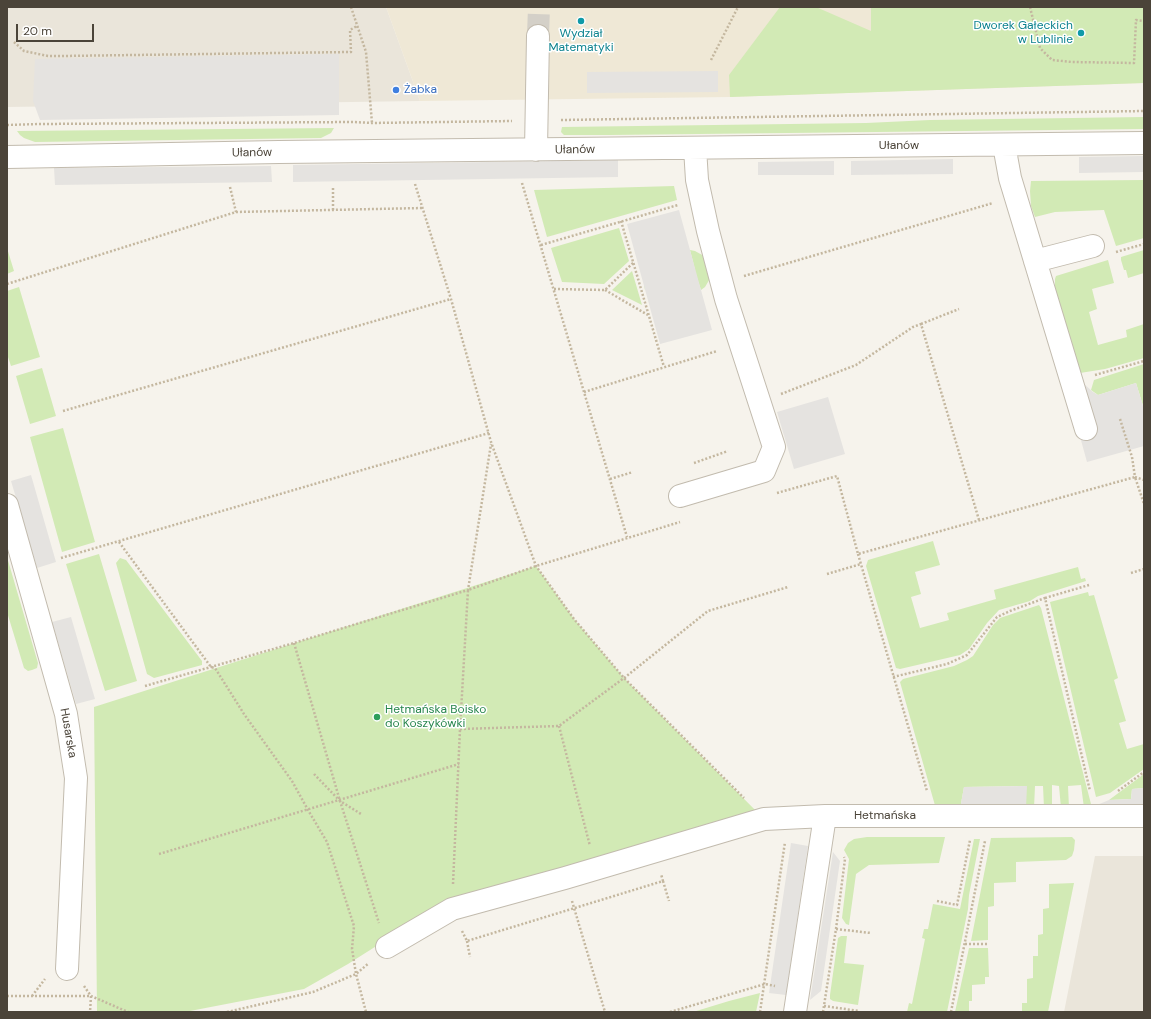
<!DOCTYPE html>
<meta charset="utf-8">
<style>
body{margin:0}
#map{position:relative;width:1151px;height:1019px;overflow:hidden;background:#f6f3ec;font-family:"DM Sans",sans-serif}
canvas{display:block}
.frame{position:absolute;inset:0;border:8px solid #4b4439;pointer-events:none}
.scale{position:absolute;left:16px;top:24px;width:78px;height:18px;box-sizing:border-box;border:2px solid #4b4439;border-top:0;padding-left:5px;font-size:12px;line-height:14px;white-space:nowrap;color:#4b4439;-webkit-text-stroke:3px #fff;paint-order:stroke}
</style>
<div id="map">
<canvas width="1151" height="1019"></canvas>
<div class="frame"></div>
<div class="scale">20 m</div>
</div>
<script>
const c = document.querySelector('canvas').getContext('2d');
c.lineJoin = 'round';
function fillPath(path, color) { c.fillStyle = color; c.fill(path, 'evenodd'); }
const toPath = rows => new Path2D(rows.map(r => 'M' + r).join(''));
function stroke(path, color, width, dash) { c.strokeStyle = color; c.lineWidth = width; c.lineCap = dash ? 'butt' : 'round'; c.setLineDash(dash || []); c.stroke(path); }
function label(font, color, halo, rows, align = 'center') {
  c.font = font + ' "DM Sans",sans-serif'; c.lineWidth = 3; c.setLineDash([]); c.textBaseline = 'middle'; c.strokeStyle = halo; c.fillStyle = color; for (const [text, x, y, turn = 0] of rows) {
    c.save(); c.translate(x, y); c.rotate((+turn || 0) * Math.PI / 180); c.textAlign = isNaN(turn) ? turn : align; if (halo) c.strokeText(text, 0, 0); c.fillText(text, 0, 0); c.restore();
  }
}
const residential = toPath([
 [7,7,386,7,420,101,7,107],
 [1095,856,1144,856,1144,1012,1064,1012]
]);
const education = toPath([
 [386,7,1144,7,1144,83,730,97,420,101]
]);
const green = toPath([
 [780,7,816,7,871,31,871,7,1144,7,1144,83,730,97,729,75],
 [1144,117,1144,129,610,135,564,135,561,132,562,127,866,123,930,120],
 [334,128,331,133,321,138,35,142,24,138,20,135,17,131],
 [1144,180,1144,238,1116,246,1104,210,1055,212,1035,217,1031,206,1030,191,1031,181],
 [674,186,677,200,547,237,534,190],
 [619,228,629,261,604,284,562,282,551,248],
 [7,248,14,271,7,274],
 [690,250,695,251,704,256,711,277,705,287,701,290,696,275,645,290,644,285,695,270],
 [1144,250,1144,273,1128,278,1126,270,1124,270,1121,260,1121,257],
 [1108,260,1114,283,1092,289,1097,309,1089,312,1098,345,1127,337,1126,330,1144,324,1144,358,1105,369,1080,373,1055,289,1055,279,1056,276],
 [632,271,642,305,612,290],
 [19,287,40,357,11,366,7,354,7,291],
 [1144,364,1144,409,1136,383,1098,395,1091,390,1094,380],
 [42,368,56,416,30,424,16,376],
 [63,428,95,542,62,552,30,437],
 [933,541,940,565,915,572,921,594,911,597,920,628,949,620,947,613,996,599,994,590,1078,567,1081,579,1085,578,1086,581,1038,596,1030,601,999,610,987,623,969,649,960,655,900,669,896,668,866,566,868,560],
 [99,554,137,681,105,691,66,564],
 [7,557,38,663,37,668,32,670,28,671,24,668,7,612],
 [120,558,126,560,202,661,202,665,154,678,147,674,116,563],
 [536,566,574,619,624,678,764,819,419,919,348,964,304,989,190,1011,190,1012,97,1012,94,707],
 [1088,592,1089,596,1094,595,1118,678,1114,680,1126,721,1119,723,1127,749,1144,744,1144,769,1110,793,1096,797,1050,602],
 [1039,605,1041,608,1092,808,1084,808,1081,785,1068,786,1069,808,1061,808,1059,786,1052,785,1052,808,1044,808,1043,786,1035,786,1034,808,1026,808,1026,786,964,787,960,809,936,809,900,682,903,679,954,666,967,660,973,656,993,625,1000,618],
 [1144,774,1144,788,1132,789,1131,799,1109,800],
 [867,837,945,837,939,863,869,865,856,874,849,925,846,924,842,918,849,859,844,850,848,843,854,839],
 [1072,837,1075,840,1074,850,1072,856,1066,860,1016,862,1016,882,994,883,994,906,988,907,988,940,971,941,991,838],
 [974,839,980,839,969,895,968,909,947,1012,907,1012,909,1003,912,1004,925,939,922,938,924,929,928,929,933,904,960,909],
 [1074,883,1048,1012,1022,1012,1022,1003,1027,1003,1027,979,1033,978,1033,956,1038,956,1038,935,1043,934,1043,909,1049,908,1049,884],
 [841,936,847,936,844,963,864,965,858,1005,833,1001,830,999,830,995,838,938],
 [969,948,988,948,989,977,985,977,985,984,972,985,972,1001,969,1001,969,1012,955,1012],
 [760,993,756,1012,693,1012,729,1001]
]);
const parking = toPath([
 [339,54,339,115,40,120,33,101,35,59],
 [718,71,718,92,587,93,587,72],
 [1144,156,1144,172,1079,173,1079,157],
 [953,159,953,174,851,175,851,161],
 [618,160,618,177,293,182,293,165],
 [834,161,834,175,758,175,758,162],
 [271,166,272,182,55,185,54,168],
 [679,210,712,330,660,344,627,224],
 [1083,383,1093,392,1098,395,1136,383,1144,409,1144,446,1087,462,1079,433],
 [828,397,845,454,794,469,777,412],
 [31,475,56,562,37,568,11,481],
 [71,617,95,699,76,704,52,622],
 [1027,786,1026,808,960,809,964,787],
 [1144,788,1144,807,1097,805,1109,800,1131,799,1132,789],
 [791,843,808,846,786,995,769,993],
 [833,852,840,861,821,991,810,1000]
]);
const minorTunnel = toPath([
 [538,36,539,7]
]);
const path = toPath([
 [351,7,366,52,372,123],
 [1030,7,1040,48,1052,60,1072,62,1134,63,1136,20,1144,21],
 [14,42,24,51,48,56,61,56,351,52,350,30,357,26],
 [711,60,738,7],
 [561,120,1144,111],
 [7,125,39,124,354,122,372,123,512,121],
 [522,183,627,537],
 [415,184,451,299,491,442,536,566,574,619,624,678,744,798],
 [230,187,236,212],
 [333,210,333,186],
 [621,221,664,367],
 [541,245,678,205],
 [1116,252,1144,244],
 [744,276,993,203],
 [7,284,236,212,422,208],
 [554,289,605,290,634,262],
 [605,290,648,315],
 [921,324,959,309],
 [1095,375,1144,361],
 [584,392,717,351],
 [781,394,856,365,913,327,921,324,979,520],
 [63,411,451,299],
 [1120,419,1132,457,1135,477,1144,480],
 [694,463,728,451],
 [610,479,633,472],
 [777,493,837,476,858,554,1135,477,1144,504],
 [119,542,211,667,215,668,244,714,292,781,308,810,327,842,354,926,352,949,356,974,366,1012],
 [858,554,927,791],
 [61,558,489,433],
 [1131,573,1144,569],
 [827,574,861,564],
 [1045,598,1089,585],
 [294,643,340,801,379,923],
 [893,677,947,664,967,655,997,617,1010,611,1045,598,1090,791],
 [145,686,294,643,468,590,491,444],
 [559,726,590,846],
 [460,729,559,726,624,678,708,611,788,587],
 [314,774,340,801,361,814],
 [1118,791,1144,772],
 [159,854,459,764],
 [663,881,669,901],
 [453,884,460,729,468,590,536,566,680,522],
 [572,901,605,1012],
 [937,901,957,905,970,840],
 [836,929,871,933],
 [462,931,467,941,663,881,661,874],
 [467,941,470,957],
 [965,944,989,944],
 [84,986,91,996,128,1012],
 [7,996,91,996,90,1012],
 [32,996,45,979],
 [824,1006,859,1011],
 [227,1012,313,992,356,974,369,963],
 [670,1012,765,984,775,986],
 [760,1012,785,842],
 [823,1012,836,929,845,859,844,857],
 [951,1012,985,841]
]);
const minor = toPath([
 [1004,145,1010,178,1086,429],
 [536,150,538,36],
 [7,157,279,152,1144,143],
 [1035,261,1093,246],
 [680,496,764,471,774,447,726,299,708,231,697,180,695,148],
 [7,505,66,714,76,778,67,969],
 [387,947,452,909,565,878,764,819,825,816,1144,816],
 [795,1012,825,816]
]);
const markers = [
 [581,21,4,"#0f9aa8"],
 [1081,33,4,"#0f9aa8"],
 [396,90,4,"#3f7fe0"],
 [377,717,4,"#2e9e5b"]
];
const cultureNames = [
 ["Dworek Gałeckich",1073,26],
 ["w Lublinie",1073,40],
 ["Wydział",581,34,"center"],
 ["Matematyki",581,48,"center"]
];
const shopNames = [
 ["Żabka",404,90]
];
const streetNames = [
 ["Ułanów",899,146],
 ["Ułanów",575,150,-1],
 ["Ułanów",252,153,-1],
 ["Husarska",68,733,80],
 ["Hetmańska",885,816]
];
const leisureNames = [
 ["Hetmańska Boisko",385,710],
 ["do Koszykówki",385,724]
];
fillPath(residential, '#eae5da');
fillPath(education, '#efe8d6');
fillPath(green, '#d2eab5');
fillPath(parking, '#e5e3e0');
stroke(minorTunnel, '#d4d0c8', 22, [22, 11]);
stroke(minor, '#c2bbae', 24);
stroke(path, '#c4b79f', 2.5, [2, 2]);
stroke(minor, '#fff', 22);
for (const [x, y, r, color] of markers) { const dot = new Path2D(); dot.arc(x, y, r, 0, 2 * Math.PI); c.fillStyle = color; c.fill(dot); stroke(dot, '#fff', 1.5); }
label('12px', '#0d838f', '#fff', cultureNames, 'right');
label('12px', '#366cbe', '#fff', shopNames, 'left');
label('12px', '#4b4439', '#fff', streetNames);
label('12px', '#27864d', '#fff', leisureNames, 'left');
</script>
